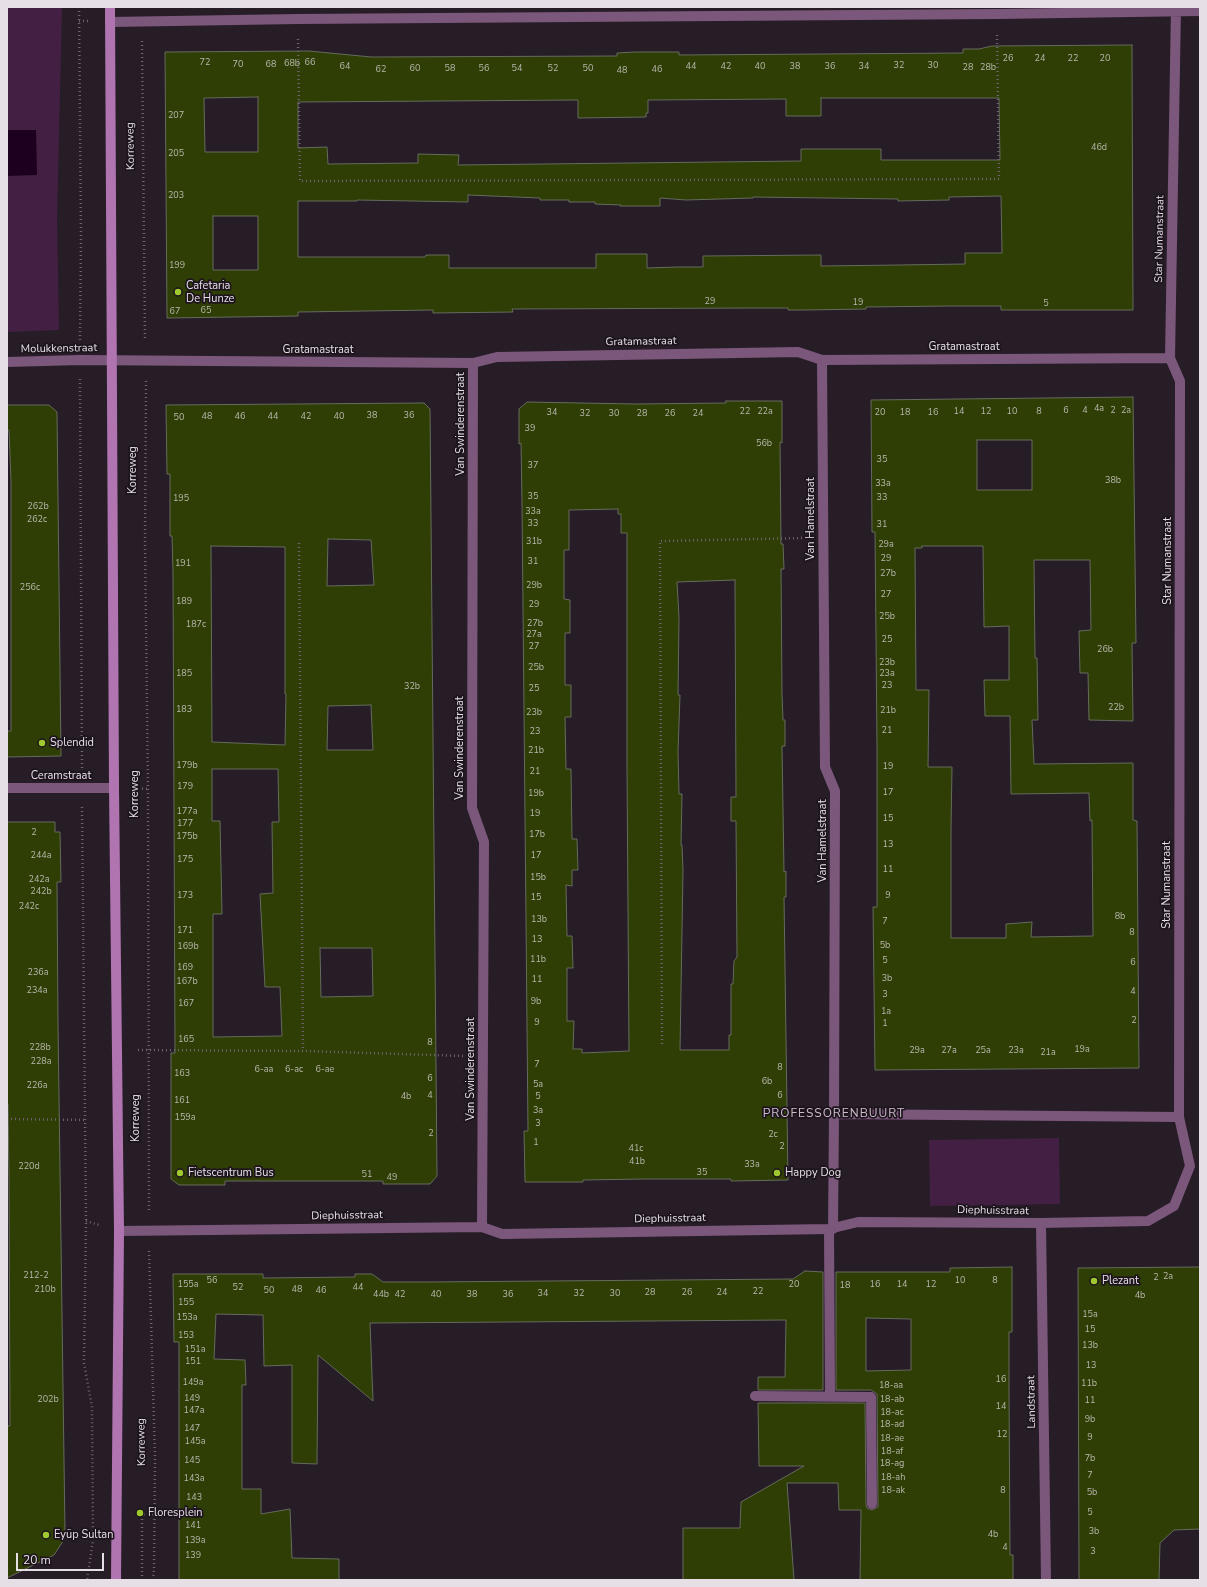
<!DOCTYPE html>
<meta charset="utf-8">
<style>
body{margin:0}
#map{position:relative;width:1207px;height:1587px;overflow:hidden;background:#271d27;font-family:"Nunito Sans",sans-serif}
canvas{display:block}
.frame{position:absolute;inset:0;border:8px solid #e6dfe6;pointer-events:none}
.scale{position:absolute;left:16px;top:1553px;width:88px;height:18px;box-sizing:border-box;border:2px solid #e6dfe6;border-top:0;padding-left:5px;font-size:12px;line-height:14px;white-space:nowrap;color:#e6dfe6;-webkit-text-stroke:3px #1d141d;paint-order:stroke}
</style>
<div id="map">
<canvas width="1207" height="1587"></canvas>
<div class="frame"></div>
<div class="scale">20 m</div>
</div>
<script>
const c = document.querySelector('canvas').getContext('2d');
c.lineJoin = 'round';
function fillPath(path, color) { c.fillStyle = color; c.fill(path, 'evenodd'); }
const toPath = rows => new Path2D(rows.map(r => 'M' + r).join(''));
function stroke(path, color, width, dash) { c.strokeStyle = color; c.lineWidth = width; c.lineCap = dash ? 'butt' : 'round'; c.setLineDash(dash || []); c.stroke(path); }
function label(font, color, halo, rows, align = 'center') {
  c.font = font + ' "Nunito Sans",sans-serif'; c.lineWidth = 3.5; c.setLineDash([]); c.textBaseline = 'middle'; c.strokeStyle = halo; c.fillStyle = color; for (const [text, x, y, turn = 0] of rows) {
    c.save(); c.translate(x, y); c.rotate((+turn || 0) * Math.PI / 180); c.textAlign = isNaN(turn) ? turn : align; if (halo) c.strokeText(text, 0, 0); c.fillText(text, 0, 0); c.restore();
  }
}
const green = toPath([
 [7,7,62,8,57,219,59,330,7,332],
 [1059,1138,1060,1204,930,1206,929,1140]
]);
const water = toPath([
 [7,130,36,130,37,175,7,176]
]);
const building = toPath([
 [1132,45,1133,310,1001,310,1001,306,949,306,866,307,866,309,805,310,788,310,788,308,755,308,512,309,513,312,433,313,433,310,298,312,298,316,167,318,165,52,309,51,371,57,617,56,617,53,635,52,679,52,679,55,963,53,963,49,979,49,992,46,1132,45],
 [258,97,258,152,205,152,204,98,258,97],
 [821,98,999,98,1000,160,881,160,881,149,801,149,801,161,458,165,459,155,418,154,418,163,328,164,327,147,298,148,298,102,578,100,578,118,646,117,646,113,648,113,648,100,786,99,786,116,821,116,821,98],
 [468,195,540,198,540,200,569,200,569,202,595,202,595,204,621,205,620,206,660,206,660,198,686,200,753,198,753,197,898,199,898,201,949,200,949,197,1001,196,1002,253,965,253,965,264,899,265,821,266,821,255,703,256,703,267,678,267,647,268,647,254,596,254,596,268,449,268,449,255,426,255,425,257,298,257,298,201,357,201,357,200,468,202,468,195],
 [213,216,258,216,258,270,213,270,213,216],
 [1133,397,1136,643,1132,643,1133,721,1089,720,1088,673,1080,673,1079,631,1091,630,1090,560,1034,560,1035,658,1037,658,1038,720,1032,720,1034,764,1133,763,1133,820,1137,821,1139,1068,875,1070,873,907,877,907,877,746,875,532,872,532,871,400,1133,397],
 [977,440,1032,440,1032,490,977,490,977,440],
 [922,546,983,546,984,627,1009,626,1009,680,984,680,985,716,1010,716,1011,794,1089,793,1090,821,1092,820,1093,936,1031,937,1032,922,1006,924,1006,938,951,938,951,829,952,767,928,767,929,690,916,690,915,548,922,548,922,546],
 [726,401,782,401,782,443,780,442,781,544,783,544,784,569,781,569,782,694,783,720,785,720,785,746,782,746,784,872,786,871,786,897,784,897,788,1180,731,1181,731,1179,644,1179,583,1180,583,1182,525,1182,524,1131,528,1131,522,502,521,443,519,444,519,409,527,402,636,404,726,403,726,401],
 [618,509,618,514,621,514,621,533,627,533,627,768,629,1051,582,1053,582,1049,573,1049,574,1021,567,1021,567,968,573,968,572,936,567,936,566,885,572,886,572,870,578,870,577,839,572,839,571,769,566,769,565,717,571,717,571,685,565,685,565,633,570,633,570,600,564,599,564,550,569,550,569,510,618,509],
 [735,580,736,797,731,797,731,821,736,821,737,957,734,961,733,984,731,984,731,1035,729,1035,729,1050,680,1050,683,871,682,845,681,845,682,794,679,794,678,752,680,695,678,695,679,617,677,582,735,580],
 [424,403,430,409,437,1176,430,1184,383,1184,383,1181,225,1181,225,1185,179,1185,171,1179,171,1053,175,1053,173,573,172,536,170,536,170,474,167,474,166,405,424,403],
 [328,539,371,540,374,585,327,586,328,539],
 [211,546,285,547,285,694,286,694,285,745,212,742,211,546],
 [371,705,373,750,327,750,328,706,371,705],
 [212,769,278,769,279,822,272,822,273,893,260,894,265,987,280,987,282,1036,213,1037,213,914,222,914,220,821,212,821,212,769],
 [320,948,372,948,373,996,321,997,320,948],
 [7,405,49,405,57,412,61,756,7,757,7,731,11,731,11,481,9,430,7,430,7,405],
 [7,822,55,822,55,832,60,832,61,882,57,882,58,1024,65,1533,65,1538,54,1555,7,1578,7,1426,10,1426,9,1179,8,1104,7,1104,7,822],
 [1012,1267,1012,1332,1009,1332,1009,1389,1010,1555,1013,1555,1013,1580,860,1580,861,1510,839,1510,838,1483,787,1483,794,1580,683,1580,683,1528,740,1528,741,1502,804,1466,759,1466,758,1403,865,1403,866,1504,867,1508,872,1510,878,1507,877,1394,871,1390,836,1390,836,1272,950,1272,950,1268,1012,1267],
 [866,1318,911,1319,911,1370,866,1371,866,1318],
 [1200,1267,1200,1529,1174,1530,1160,1543,1159,1580,1079,1580,1078,1268,1200,1267],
 [805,1271,823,1272,823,1390,758,1390,758,1377,785,1377,786,1320,370,1323,373,1401,318,1355,317,1464,292,1463,292,1365,264,1366,263,1315,216,1314,214,1359,245,1360,246,1385,242,1385,242,1489,261,1489,261,1514,290,1509,292,1558,339,1559,339,1580,179,1580,179,1342,174,1342,173,1274,263,1274,263,1278,355,1277,355,1274,372,1274,383,1282,426,1282,793,1279,805,1271]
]);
const path = toPath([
 [79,7,81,237,80,340],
 [79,21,90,21],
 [298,39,300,181,999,179,997,34],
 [142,41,145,340],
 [80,379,82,768],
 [146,381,145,543,148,789,149,1210],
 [299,543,303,1051],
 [134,788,148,789],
 [82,807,86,1221,84,1363,92,1407,93,1540,87,1580],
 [662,1044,660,541,804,538],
 [138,1050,303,1051,463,1056],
 [7,1119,86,1120],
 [86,1221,99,1225],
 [149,1251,155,1457,154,1568,153,1580],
 [142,1580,142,1514,155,1514]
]);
const lane = toPath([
 [829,1229,830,1396],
 [755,1396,871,1397,872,1504]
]);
const street = toPath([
 [110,22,298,19,997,14,1200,11],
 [822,360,825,767,835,791,834,1114,833,1229],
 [7,362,80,360,473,363,497,357,798,352,822,360,1170,358],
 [473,363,472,808,484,842,482,1227],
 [7,788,114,788],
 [834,1114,1179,1117],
 [1041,1223,1046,1580],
 [119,1231,482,1227,502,1234,829,1229,858,1222,1041,1223,1148,1221,1174,1206,1190,1166,1179,1117,1180,381,1170,358,1176,7]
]);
const secondary = toPath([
 [110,7,114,788,119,1231,116,1580]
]);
const markers = [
 [178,292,4,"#9fca2d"],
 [42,743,4,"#9fca2d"],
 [180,1173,4,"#9fca2d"],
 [777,1173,4,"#9fca2d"],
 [1094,1281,4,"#9fca2d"],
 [140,1513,4,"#9fca2d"],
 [46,1535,4,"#9fca2d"]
];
const numberNames = [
 ["26",1008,59],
 ["24",1040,59],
 ["22",1073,59],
 ["20",1105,59],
 ["72",205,63],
 ["66",310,63],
 ["68b",292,64],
 ["70",238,65],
 ["68",271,65],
 ["32",899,66],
 ["30",933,66],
 ["64",345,67],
 ["44",691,67],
 ["42",726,67],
 ["40",760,67],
 ["38",795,67],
 ["36",830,67],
 ["34",864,67],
 ["28",968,68],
 ["28b",988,68],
 ["60",415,69],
 ["58",450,69],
 ["56",484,69],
 ["54",517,69],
 ["52",553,69],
 ["50",588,69],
 ["62",381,70],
 ["46",657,70],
 ["48",622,71],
 ["207",176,116],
 ["46d",1099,148],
 ["205",176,154],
 ["203",176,196],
 ["199",177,266],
 ["29",710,302],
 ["19",858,303],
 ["5",1046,304],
 ["65",206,311],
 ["67",175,312],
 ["4a",1099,409],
 ["6",1066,411],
 ["4",1085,411],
 ["2",1113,411],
 ["2a",1126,411],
 ["22",745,412],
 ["22a",765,412],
 ["14",959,412],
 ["12",986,412],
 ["10",1012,412],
 ["8",1039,412],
 ["34",552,413],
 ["20",880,413],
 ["18",905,413],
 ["16",933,413],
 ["32",585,414],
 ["30",614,414],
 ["28",642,414],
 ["26",670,414],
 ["24",698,414],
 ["38",372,416],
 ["36",409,416],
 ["48",207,417],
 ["46",240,417],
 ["44",273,417],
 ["42",306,417],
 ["40",339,417],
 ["50",179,418],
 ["39",530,429],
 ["56b",764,444],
 ["35",882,460],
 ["37",533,466],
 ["38b",1113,481],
 ["33a",883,484],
 ["35",533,497],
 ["33",882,498],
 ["195",181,499],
 ["262b",38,507],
 ["33a",533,512],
 ["262c",37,520],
 ["33",533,524],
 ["31",882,525],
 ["31b",534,542],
 ["29a",886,545],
 ["29",886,559],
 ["31",533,562],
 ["191",183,564],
 ["27b",888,574],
 ["29b",534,586],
 ["256c",30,588],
 ["27",886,595],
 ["189",184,602],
 ["29",534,605],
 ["25b",887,617],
 ["27b",535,624],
 ["187c",196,625],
 ["27a",534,635],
 ["25",887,640],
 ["27",534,647],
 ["26b",1105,650],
 ["23b",887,663],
 ["25b",536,668],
 ["185",184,674],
 ["23a",887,674],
 ["23",887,686],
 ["32b",412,687],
 ["25",534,689],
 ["22b",1116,708],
 ["183",184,710],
 ["21b",888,711],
 ["23b",534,713],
 ["21",887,731],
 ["23",535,732],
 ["21b",536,751],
 ["179b",187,766],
 ["19",888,767],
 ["21",535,772],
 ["179",185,787],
 ["17",888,793],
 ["19b",536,794],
 ["177a",187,812],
 ["19",535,814],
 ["15",888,819],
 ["177",185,824],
 ["2",34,833],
 ["17b",537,835],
 ["175b",187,837],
 ["13",888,845],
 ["244a",41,856],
 ["17",536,856],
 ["175",185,860],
 ["11",888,870],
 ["15b",538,878],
 ["242a",39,880],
 ["242b",41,892],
 ["173",185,896],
 ["9",888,896],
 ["15",536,898],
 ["242c",29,907],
 ["8b",1120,917],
 ["13b",539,920],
 ["7",885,922],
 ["171",185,931],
 ["8",1132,933],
 ["13",537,940],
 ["5b",885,946],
 ["169b",188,947],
 ["11b",538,960],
 ["5",885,961],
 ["6",1133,963],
 ["169",185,968],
 ["236a",38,973],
 ["3b",887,979],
 ["11",537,980],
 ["167b",187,982],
 ["234a",37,991],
 ["4",1133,992],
 ["3",885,995],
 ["9b",536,1002],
 ["167",186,1004],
 ["1a",886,1012],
 ["2",1134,1021],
 ["9",537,1023],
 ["1",885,1024],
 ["165",186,1040],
 ["8",430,1043],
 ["228b",40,1048],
 ["19a",1082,1050],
 ["29a",917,1051],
 ["27a",949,1051],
 ["25a",983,1051],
 ["23a",1016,1051],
 ["21a",1048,1053],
 ["228a",41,1062],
 ["7",537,1065],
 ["8",780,1068],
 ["6-aa",264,1070],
 ["6-ac",294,1070],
 ["6-ae",325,1070],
 ["163",182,1074],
 ["6",430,1079],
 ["6b",767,1082],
 ["5a",538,1085],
 ["226a",37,1086],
 ["4",430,1096],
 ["6",780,1096],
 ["4b",406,1097],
 ["5",538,1097],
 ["161",182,1101],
 ["3a",538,1111],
 ["159a",185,1118],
 ["3",538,1124],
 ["2",431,1134],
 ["2c",773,1135],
 ["1",536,1143],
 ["2",782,1147],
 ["41c",636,1149],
 ["41b",637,1162],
 ["33a",752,1165],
 ["220d",29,1167],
 ["35",702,1173],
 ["51",367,1175],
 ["49",392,1178],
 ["212-2",36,1276],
 ["2a",1168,1277],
 ["2",1156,1278],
 ["56",212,1281],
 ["10",960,1281],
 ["8",995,1281],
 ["155a",188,1285],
 ["20",794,1285],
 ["16",875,1285],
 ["14",902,1285],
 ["12",931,1285],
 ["18",845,1286],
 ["52",238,1288],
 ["44",358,1288],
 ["210b",45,1290],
 ["48",297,1290],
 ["50",269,1291],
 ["46",321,1291],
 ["22",758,1292],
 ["28",650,1293],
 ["26",687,1293],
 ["24",722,1293],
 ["34",543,1294],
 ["32",579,1294],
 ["30",615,1294],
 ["44b",381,1295],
 ["42",400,1295],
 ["40",436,1295],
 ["38",472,1295],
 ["36",508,1295],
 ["4b",1140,1296],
 ["155",186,1303],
 ["15a",1090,1315],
 ["153a",187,1318],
 ["15",1090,1330],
 ["153",186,1336],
 ["13b",1090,1346],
 ["151a",195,1350],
 ["151",193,1362],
 ["13",1091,1366],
 ["16",1001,1380],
 ["149a",193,1383],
 ["11b",1089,1384],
 ["18-aa",891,1386],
 ["149",192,1399],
 ["202b",48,1400],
 ["18-ab",892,1400],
 ["11",1090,1401],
 ["14",1001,1407],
 ["147a",194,1411],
 ["18-ac",892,1413],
 ["9b",1090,1420],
 ["18-ad",892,1425],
 ["147",192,1429],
 ["12",1002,1435],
 ["9",1090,1438],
 ["18-ae",892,1439],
 ["145a",195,1442],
 ["18-af",892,1452],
 ["7b",1090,1459],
 ["145",192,1461],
 ["18-ag",892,1464],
 ["7",1090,1476],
 ["18-ah",893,1478],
 ["143a",194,1479],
 ["18-ak",893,1491],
 ["8",1003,1491],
 ["5b",1092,1493],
 ["143",194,1498],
 ["5",1090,1513],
 ["141",193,1526],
 ["3b",1094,1532],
 ["4b",993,1535],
 ["139a",195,1541],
 ["4",1005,1548],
 ["3",1093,1552],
 ["139",193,1556]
];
const streetNames = [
 ["Korreweg",131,146,-91],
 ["Star Numanstraat",1160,239,-89],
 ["Gratamastraat",641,342,-1],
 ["Gratamastraat",964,347],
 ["Molukkenstraat",59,349,-1],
 ["Gratamastraat",318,350],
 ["Van Swinderenstraat",461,424,-90],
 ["Korreweg",133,470,-90],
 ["Van Hamelstraat",811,519,-90],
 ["Star Numanstraat",1168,561,-90],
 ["Van Swinderenstraat",460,748,-90],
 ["Ceramstraat",61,776],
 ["Korreweg",135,794,-90],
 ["Van Hamelstraat",823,841,-90],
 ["Star Numanstraat",1167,885,-90],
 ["Van Swinderenstraat",471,1069,-90],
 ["Korreweg",136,1118,-90],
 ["Diephuisstraat",993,1211,1],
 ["Diephuisstraat",347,1216,-1],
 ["Diephuisstraat",670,1219,-1],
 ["Landstraat",1032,1402,-91],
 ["Korreweg",142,1442,-91]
];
const poiNames = [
 ["Cafetaria",186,286],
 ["De Hunze",186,299],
 ["Splendid",50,743],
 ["Fietscentrum Bus",188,1173],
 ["Happy Dog",785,1173],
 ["Plezant",1102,1281],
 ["Floresplein",148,1513],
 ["Eyüp Sultan",54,1535]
];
const neighbourhoodNames = [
 ["PROFESSORENBUURT",834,1114]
];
fillPath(green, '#431f44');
fillPath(water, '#1d001f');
fillPath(building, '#2e3e04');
stroke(building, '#666b5d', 1);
stroke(path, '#6c636c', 2.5, [1, 3]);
stroke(lane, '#7c577c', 10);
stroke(street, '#7c577c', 10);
stroke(secondary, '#b075b1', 10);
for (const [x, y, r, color] of markers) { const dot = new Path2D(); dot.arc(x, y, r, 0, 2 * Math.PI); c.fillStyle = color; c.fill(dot); stroke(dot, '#1d141d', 1.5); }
label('9px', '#b8b7ae', null, numberNames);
label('11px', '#e6dfe6', '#1d141d', streetNames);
label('11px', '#e6dfe6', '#1d141d', poiNames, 'left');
c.letterSpacing = '1px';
label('12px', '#ccbfcc', '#1d141d', neighbourhoodNames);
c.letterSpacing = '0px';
</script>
